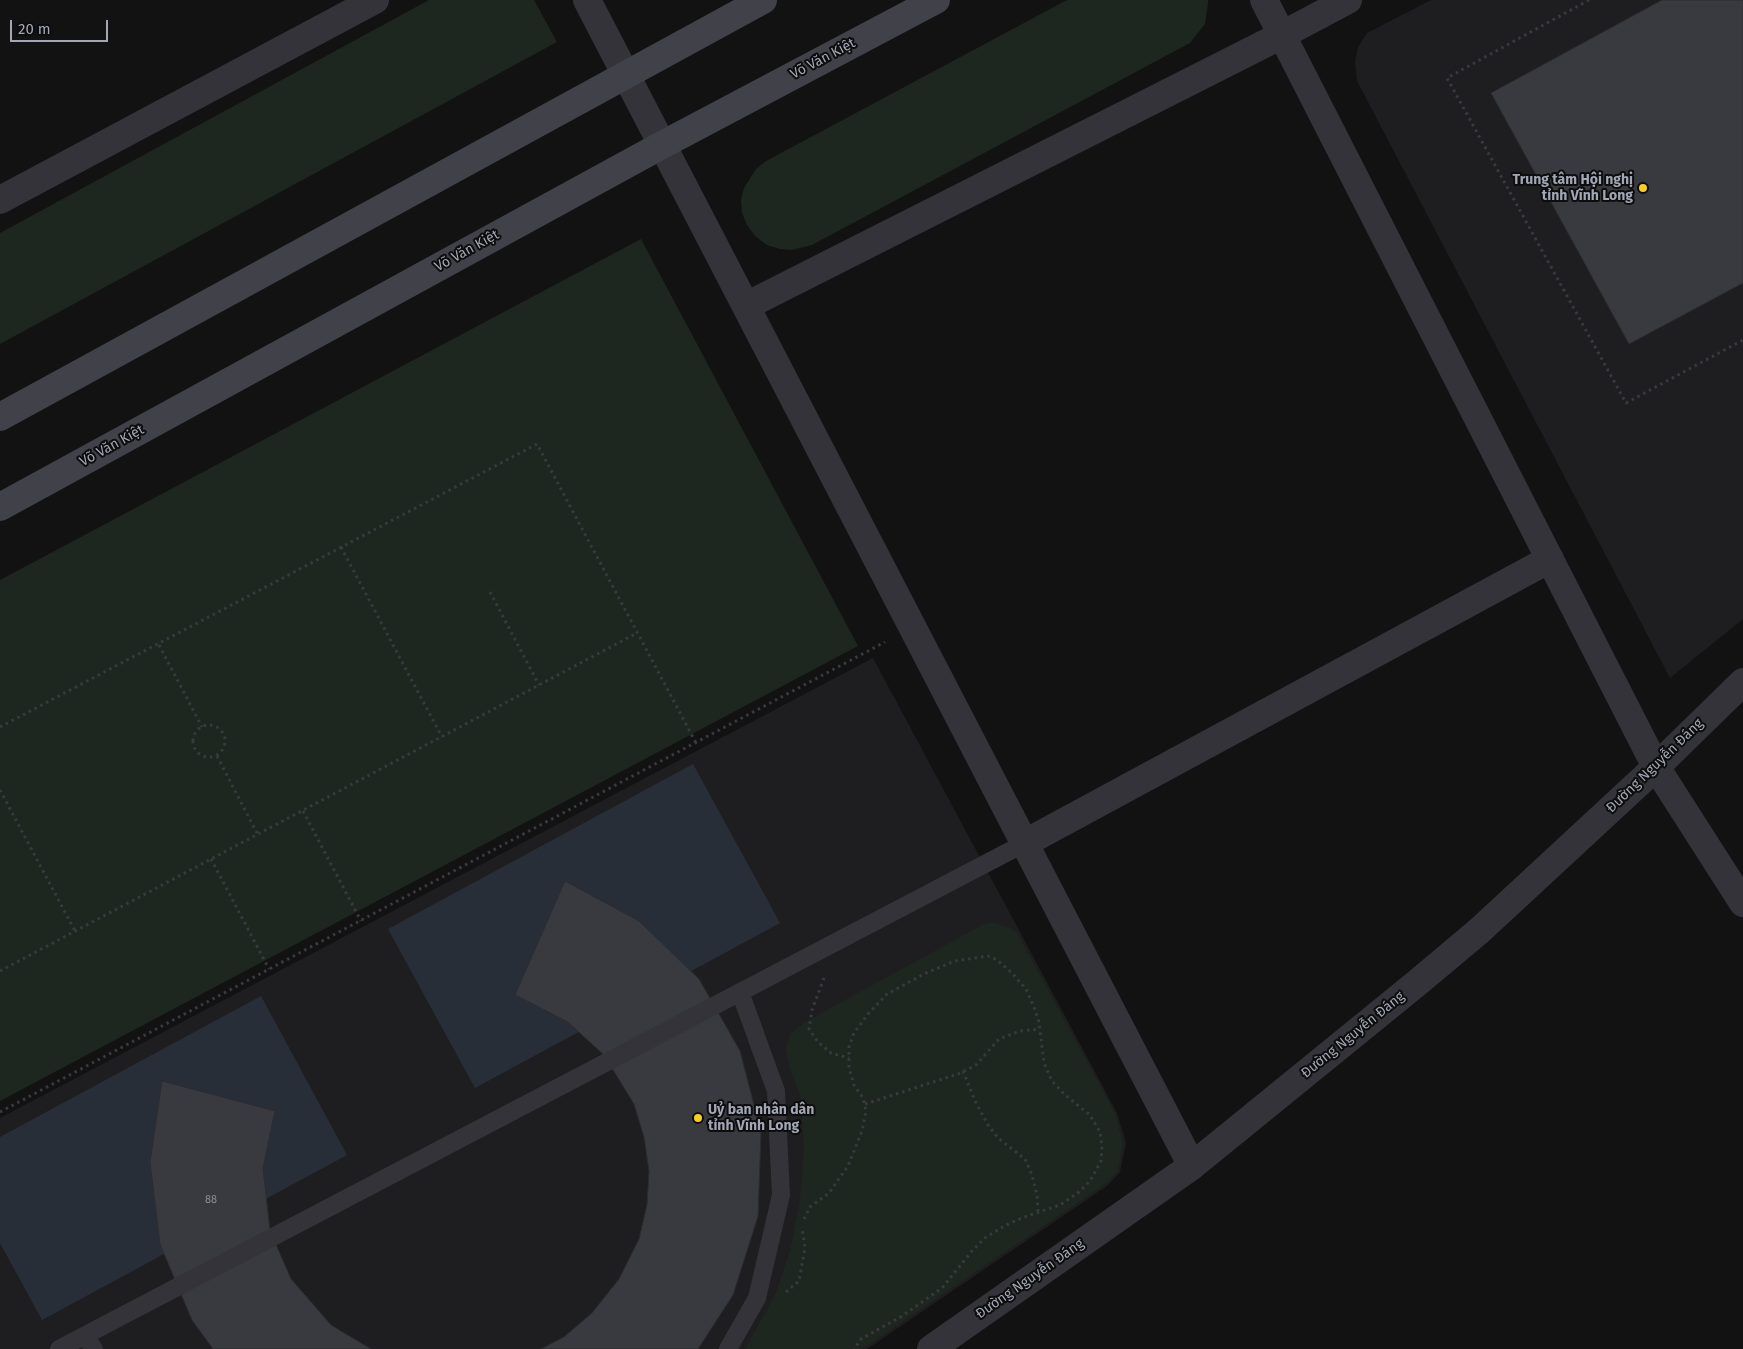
<!DOCTYPE html>
<meta charset="utf-8">
<style>
body{margin:0}
#map{position:relative;width:1743px;height:1349px;overflow:hidden;background:#121213;font-family:"Fira Sans",sans-serif}
canvas{display:block}
.scale{position:absolute;left:10px;top:20px;width:98px;height:22px;box-sizing:border-box;border:2px solid #a2a6b5;border-top:0;padding-left:6px;font-size:15px;line-height:18px;white-space:nowrap;color:#a2a6b5;-webkit-text-stroke:4px #0d0d0e;paint-order:stroke}
</style>
<div id="map">
<canvas width="1743" height="1349"></canvas>
<div class="scale">20 m</div>
</div>
<script>
const c = document.querySelector('canvas').getContext('2d');
c.lineJoin = 'round';
function fillPath(path, color) { c.fillStyle = color; c.fill(path, 'evenodd'); }
const toPath = rows => new Path2D(rows.map(r => 'M' + r).join(''));
function stroke(path, color, width, dash) { c.strokeStyle = color; c.lineWidth = width; c.lineCap = dash ? 'butt' : 'round'; c.setLineDash(dash || []); c.stroke(path); }
function label(font, color, halo, rows, align = 'center') {
  c.font = font + ' "Fira Sans",sans-serif'; c.lineWidth = 4; c.setLineDash([]); c.textBaseline = 'middle'; c.strokeStyle = halo; c.fillStyle = color; for (const [text, x, y, turn = 0] of rows) {
    c.save(); c.translate(x, y); c.rotate((+turn || 0) * Math.PI / 180); c.textAlign = isNaN(turn) ? turn : align; if (halo) c.strokeText(text, 0, 0); c.fillText(text, 0, 0); c.restore();
  }
}
const built = toPath([
 [1431,0,1743,0,1743,619,1670,678,1357,81,1355,61,1358,47,1367,33],
 [873,658,1117,1113,1126,1143,1120,1172,1107,1186,867,1349,0,1349,0,1118]
]);
const green = toPath([
 [429,0,534,0,557,42,0,344,0,233],
 [1067,0,1208,0,1208,3,1205,24,1190,43,812,245,792,250,780,249,767,245,755,236,747,225,742,213,741,199,744,188,756,169,766,161],
 [641,239,858,646,0,1101,0,580],
 [992,922,1012,929,1017,933,1115,1113,1123,1144,1118,1171,1105,1184,862,1349,745,1349,776,1293,790,1251,800,1200,804,1149,800,1095,789,1065,786,1048,790,1034,804,1023,836,1005,984,924]
]);
const water = toPath([
 [693,764,780,923,475,1088,388,929],
 [261,996,347,1155,42,1320,0,1243,0,1137]
]);
const building = toPath([
 [1662,0,1743,0,1743,283,1629,344,1491,93,1662,0],
 [565,881,639,921,699,979,740,1051,761,1132,758,1216,733,1295,698,1349,541,1349,564,1337,592,1313,619,1279,639,1239,647,1205,649,1171,644,1137,634,1104,604,1055,568,1022,515,995,565,881],
 [162,1081,275,1111,263,1168,270,1231,291,1279,331,1325,371,1349,213,1349,192,1320,160,1244,150,1162,162,1081]
]);
const path = toPath([
 [1589,0,1447,78,1626,403,1743,340],
 [341,547,442,737],
 [490,592,539,685],
 [159,645,202,727],
 '193 741a16 16 0 1 1 32 0a16 16 0 1 1-32 0Z',
 [0,727,537,444,696,743],
 [217,756,258,835],
 [0,790,75,931],
 [303,811,361,921],
 [211,859,269,969],
 [0,971,637,633],
 [824,978,812,1010,809,1029,818,1042,831,1053,849,1058],
 [963,1071,975,1101,988,1125,998,1138,1025,1159,1032,1175,1037,1195,1038,1213],
 [865,1104,958,1074,976,1065,999,1039,1020,1031,1040,1029],
 [0,1112,885,642],
 [804,1219,810,1207,829,1193,848,1166,862,1131,866,1111,863,1098,854,1085,849,1068,849,1047,854,1033,868,1014,887,994,926,973,955,961,988,956,997,960,1012,973,1026,989,1034,1007,1039,1022,1044,1063,1052,1081,1065,1095,1090,1115,1100,1132,1102,1146,1101,1161,1090,1181,1079,1192,1060,1205,1027,1216,1006,1225,986,1237,972,1251,942,1288,902,1316,861,1339,854,1349],
 [786,1292,799,1281,805,1248,802,1227]
]);
const service = toPath([
 [85,1336,94,1349],
 [59,1349,1025,843],
 [728,1349,757,1298,781,1195,776,1091,740,992]
]);
const minor = toPath([
 [587,0,1192,1166],
 [1264,0,1656,767,1743,903],
 [0,200,375,0],
 [746,306,1282,35,1348,0],
 [1025,843,1550,559],
 [931,1349,1192,1166,1417,983,1479,931,1656,767,1743,682]
]);
const secondary = toPath([
 [0,417,763,0],
 [0,507,662,145,936,0]
]);
const markers = [
 [1643,188,5,"#facd23"],
 [698,1118,5,"#facd23"]
];
const numberNames = [
 ["88",211,1200]
];
const streetNames = [
 ["Võ Văn Kiệt",823,59,-28],
 ["Võ Văn Kiệt",467,251,-29],
 ["Võ Văn Kiệt",112,446,-29],
 ["Đường Nguyễn Đáng",1655,766,-44],
 ["Đường Nguyễn Đáng",1353,1035,-39],
 ["Đường Nguyễn Đáng",1030,1279,-35]
];
const poiNames = [
 ["Trung tâm Hội nghị",1633,180],
 ["tỉnh Vĩnh Long",1633,196],
 ["Uỷ ban nhân dân",708,1110,"left"],
 ["tỉnh Vĩnh Long",708,1126,"left"]
];
fillPath(built, '#1e1e20');
fillPath(green, '#1e2620');
fillPath(water, '#282e38');
fillPath(building, '#393a3f');
stroke(building, '#2c2c30', 1);
stroke(path, '#393a40', 3, [2.5, 4]);
stroke(service, '#333339', 18);
stroke(minor, '#333339', 28);
stroke(secondary, '#404149', 28);
for (const [x, y, r, color] of markers) { const dot = new Path2D(); dot.arc(x, y, r, 0, 2 * Math.PI); c.fillStyle = color; c.fill(dot); stroke(dot, '#0d0d0e', 2); }
label('11px', '#888b98', null, numberNames);
label('14px', '#a2a6b5', '#0d0d0e', streetNames);
label('bold 14px', '#a2a6b5', '#0d0d0e', poiNames, 'right');
</script>
